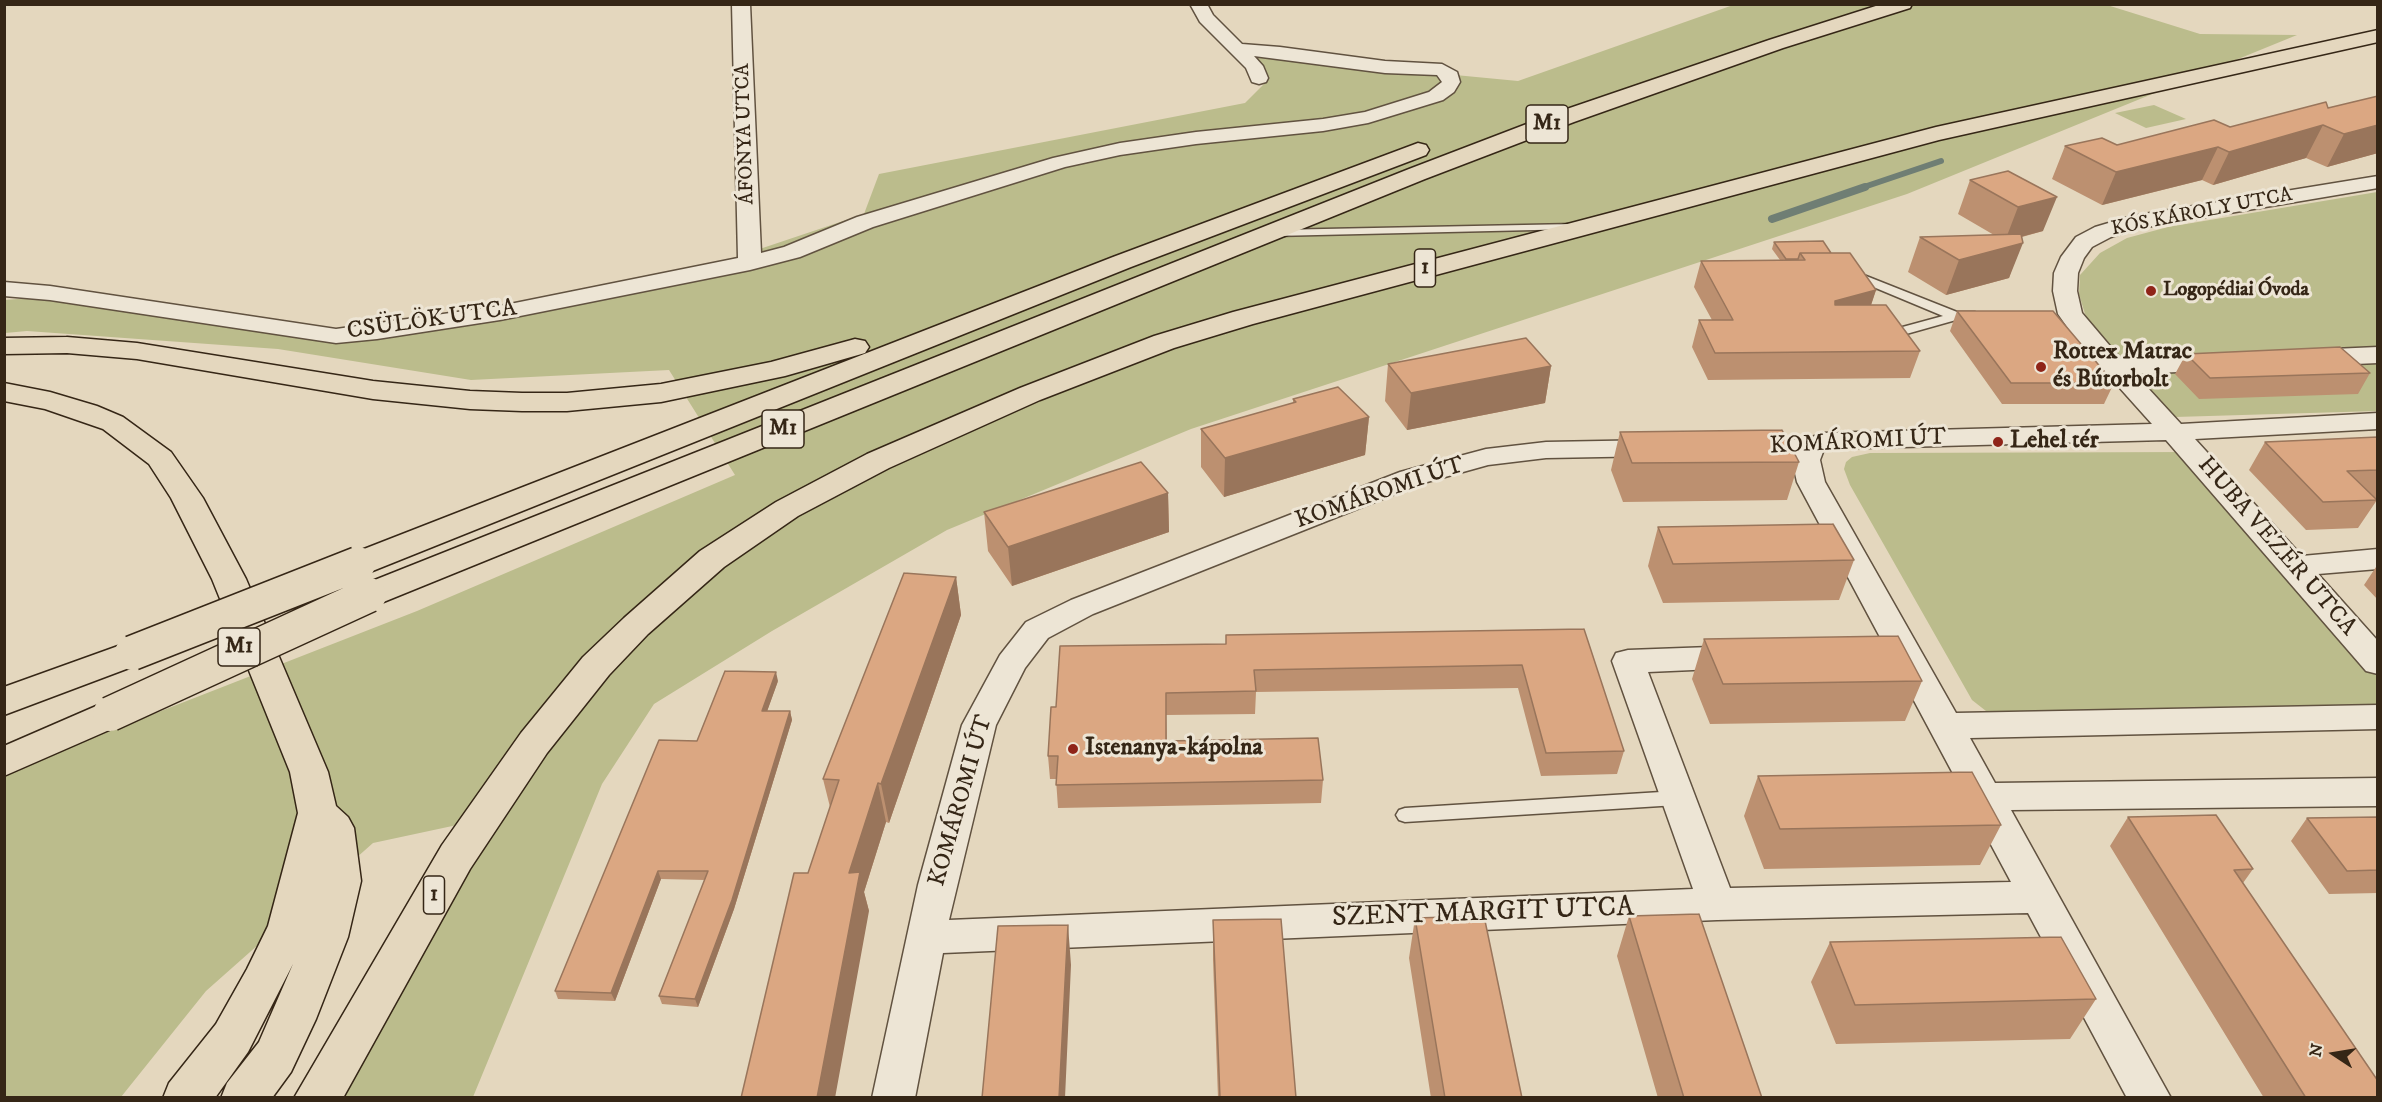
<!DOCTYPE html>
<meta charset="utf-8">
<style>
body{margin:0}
#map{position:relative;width:2382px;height:1102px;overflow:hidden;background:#e4d7be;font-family:"IM FELL DW Pica",serif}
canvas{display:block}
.frame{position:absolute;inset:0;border:6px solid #352616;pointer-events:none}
.north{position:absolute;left:2304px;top:1024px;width:60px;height:60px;-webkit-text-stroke:4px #ede5d5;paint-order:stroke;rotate:282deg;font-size:16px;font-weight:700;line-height:24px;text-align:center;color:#352616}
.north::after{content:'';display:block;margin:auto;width:21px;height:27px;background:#352616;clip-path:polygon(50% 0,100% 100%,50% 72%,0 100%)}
</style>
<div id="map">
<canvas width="2382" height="1102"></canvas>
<div class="frame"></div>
<div class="north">N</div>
</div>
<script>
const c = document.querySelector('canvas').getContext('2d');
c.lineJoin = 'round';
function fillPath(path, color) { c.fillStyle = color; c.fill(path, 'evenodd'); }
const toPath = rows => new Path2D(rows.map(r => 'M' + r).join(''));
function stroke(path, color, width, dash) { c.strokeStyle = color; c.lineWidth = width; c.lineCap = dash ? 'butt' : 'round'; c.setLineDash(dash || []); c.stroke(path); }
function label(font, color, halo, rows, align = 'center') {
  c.font = font + ' "IM FELL DW Pica",serif'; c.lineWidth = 6; c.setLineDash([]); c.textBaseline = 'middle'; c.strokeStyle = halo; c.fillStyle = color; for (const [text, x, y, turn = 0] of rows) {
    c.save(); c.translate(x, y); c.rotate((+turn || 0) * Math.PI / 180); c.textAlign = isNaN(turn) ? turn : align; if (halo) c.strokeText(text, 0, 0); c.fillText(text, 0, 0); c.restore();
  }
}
const green = toPath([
 [1736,4,2107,5,2200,34,2297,35,1907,194,1191,429,947,530,772,631,654,704,602,784,473,1097,328,1097,485,819,373,843,206,991,121,1097,5,1097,5,772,417,611,735,475,669,370,471,380,278,349,27,331,5,333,5,300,30,298,340,343,721,262,864,214,879,174,1245,103,1269,79,1256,56,1518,81],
 [2154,105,2186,119,2146,128,2115,113],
 [2377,192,2377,411,2175,417,2101,339,2085,314,2079,294,2080,275,2100,253,2127,238,2168,227],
 [2192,452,2377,663,2377,717,1995,725,1986,711,1972,700,1850,485,1844,469,1846,462,1852,457,1870,453]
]);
const streamFar1 = toPath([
 [1861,188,1941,161]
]);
const stream = toPath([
 [1772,219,1865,187]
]);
const service = toPath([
 [1574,224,1580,227,1578,229,1274,236,1268,233,1274,230,1574,224],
 [1851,270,1957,312,1975,312,1981,316,1975,320,1956,320,1892,338,1884,338,1882,335,1884,332,1943,316,1847,276,1847,272,1851,270],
 [1677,791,1683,793,1686,798,1683,803,1677,805,1405,822,1399,820,1396,815,1399,810,1405,808,1677,791]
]);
const minor = toPath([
 [732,4,750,4,761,253,784,247,857,217,1053,158,1120,143,1196,132,1323,119,1365,112,1429,92,1442,82,1437,75,1385,73,1254,56,1263,66,1268,78,1266,82,1259,84,1252,82,1246,68,1200,22,1190,4,1207,4,1213,15,1242,44,1280,47,1385,61,1442,64,1457,72,1460,82,1454,92,1443,100,1368,123,1323,131,1196,144,1120,155,1065,167,873,227,800,257,750,270,500,320,377,339,336,343,50,300,4,296,4,282,50,286,336,329,500,306,738,258,732,4],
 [2378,176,2378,188,2135,229,2111,237,2092,247,2084,258,2078,273,2077,291,2082,313,2121,359,2220,354,2229,357,2233,362,2229,367,2220,370,2135,374,2181,424,2378,413,2378,429,2195,439,2302,556,2378,549,2378,569,2318,574,2378,641,2378,674,2366,671,2166,440,1828,449,1823,452,1820,460,1825,482,1956,713,2378,705,2378,729,1970,738,1995,783,2378,778,2378,806,2011,810,2171,1098,2127,1098,2028,913,1717,920,943,953,915,1098,872,1098,918,885,962,725,1000,655,1026,622,1071,600,1400,472,1486,449,1546,442,1657,440,1667,442,1671,448,1667,454,1657,456,1546,458,1488,465,1420,484,1093,614,1048,638,1025,668,996,725,949,920,1693,889,1612,661,1616,653,1628,650,1738,646,1749,649,1754,657,1749,665,1738,668,1648,672,1730,888,2011,882,1797,482,1792,460,1794,456,1750,456,1740,454,1736,448,1740,442,1750,440,1805,440,1822,433,2152,424,2075,338,2058,314,2053,291,2054,273,2061,257,2076,237,2095,227,2132,216,2378,176],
 [2378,347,2378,363,2310,366,2301,363,2297,358,2301,353,2310,350,2378,347]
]);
const primary = toPath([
 [2378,30,2378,42,1939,140,1253,324,1174,348,1040,400,889,468,798,516,724,567,648,634,609,675,547,753,470,869,343,1098,294,1098,442,845,521,733,583,657,624,618,700,551,776,502,867,454,1020,388,1154,336,1233,312,1936,127,2378,30]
]);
const motorway = toPath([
 [1882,4,1912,4,1910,8,1783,48,1574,122,1425,179,381,603,369,606,357,603,352,595,357,587,1409,169,1558,112,1769,40,1882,4],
 [1418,143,1426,145,1429,150,1426,155,1131,267,370,572,358,575,346,572,341,564,346,556,1113,257,1418,143],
 [67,337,137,343,373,381,470,391,522,393,567,393,661,384,771,362,855,339,865,341,869,347,865,353,785,376,661,402,567,411,522,411,470,409,373,399,137,359,67,353,4,354,4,338,67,337],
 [4,383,50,392,97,406,123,417,171,452,203,498,246,579,328,772,336,806,348,817,354,828,361,881,348,937,316,1019,291,1072,272,1098,221,1098,227,1083,259,1042,293,964,248,1052,215,1098,163,1098,169,1083,216,1024,247,969,268,926,298,813,290,772,212,579,171,498,149,464,103,429,45,409,4,401,4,383],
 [132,641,145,644,150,653,145,662,4,715,4,687,132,641],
 [110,700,123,704,129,714,123,724,4,776,4,746,110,700]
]);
const motorwayBridge = toPath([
 [132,653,358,564],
 [110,714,369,595]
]);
const wall = toPath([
 [2378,96,2378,153,2327,167,2306,158,2213,185,2202,180,2102,205,2052,179,2065,146,2117,145,2230,127,2328,108],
 [2008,171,2043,231,2022,237,2009,278,1946,295,1908,272,1920,237,1994,235,1958,214,1970,180],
 [1774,242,1831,253,1876,290,1871,305,1920,351,1910,378,1708,380,1692,347,1699,320,1712,320,1694,287,1701,261,1780,260,1772,249],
 [1957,311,2114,383,2104,404,2002,404,1950,331],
 [2186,354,2370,373,2358,394,2199,399,2175,374],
 [1388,364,1551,366,1545,403,1407,430,1385,401],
 [1293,399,1369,417,1365,455,1224,497,1201,467,1201,429,1293,403],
 [1620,432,1799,462,1787,500,1623,502,1611,470],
 [2378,437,2378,498,2374,498,2377,500,2358,528,2306,530,2249,470,2265,442],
 [1168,493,1169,532,1012,586,988,551,984,512],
 [1658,527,1854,560,1839,600,1663,603,1648,566],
 [2378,564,2378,600,2364,585],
 [956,577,961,615,889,823,886,822,864,892,869,911,808,873,830,807,823,779],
 [1584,629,1624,751,1617,774,1541,776,1518,688,1256,692,1255,714,1166,715,1167,741,1323,780,1321,803,1058,808,1056,779,1050,779,1048,756,1056,707,1226,644,1226,635],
 [1704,639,1922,681,1905,721,1710,724,1692,679],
 [778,681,767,711,790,711,792,720,734,909,698,1007,662,1004,659,996,705,880,661,879,615,1001,558,999,555,991],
 [1758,776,2001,825,1980,865,1764,869,1744,816],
 [2128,817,2253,869,2243,883,2378,1098,2264,1098,2110,846],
 [2378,817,2378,893,2329,894,2291,841,2307,818],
 [1629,916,1762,1098,1658,1098,1617,956],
 [1415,918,1522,1098,1431,1098,1409,958],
 [1213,920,1296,1098,1218,1098,1213,960],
 [1830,942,2096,999,2070,1039,1836,1044,1811,982]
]);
const shadedWall = toPath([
 [2323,125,2306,158,2213,185,2229,152],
 [2378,125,2378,153,2327,167,2344,134],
 [2218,147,2202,180,2102,205,2116,172],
 [2057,197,2043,231,2005,241,2018,207],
 [2023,243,2009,278,1946,295,1959,260],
 [1876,290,1867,317,1827,328,1835,301],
 [1551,366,1545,403,1407,430,1411,393],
 [1369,417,1365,455,1224,497,1225,458],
 [1168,493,1169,532,1012,586,1008,547],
 [956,577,961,615,889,823,881,784],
 [776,672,778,681,764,720,762,711],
 [790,711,792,720,734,909,698,1007,695,999],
 [878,783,886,822,864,892,869,911,835,1098,817,1098,849,873],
 [658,871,661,879,615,1001,611,993],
 [1068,925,1071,965,1065,1098,1059,1098]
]);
const building = toPath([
 [2378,96,2378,125,2344,134,2323,125,2229,152,2218,147,2116,172,2065,146,2102,138,2117,145,2214,120,2230,127,2326,102,2328,108,2378,96],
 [2008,171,2057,197,2018,207,1970,180,2008,171],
 [2021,234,2023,243,1959,260,1920,237,2021,234],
 [1823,241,1831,253,1800,253,1798,259,1786,259,1774,242,1823,241],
 [1800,253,1850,253,1876,290,1835,301,1835,305,1886,305,1920,351,1715,353,1699,320,1733,320,1701,261,1805,260,1800,253],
 [1957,311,2053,311,2114,383,2011,383,1957,311],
 [1526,338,1551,366,1411,393,1388,364,1526,338],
 [2340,347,2370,373,2210,378,2186,354,2340,347],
 [1338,387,1369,417,1225,458,1201,429,1296,402,1293,399,1338,387],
 [1782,430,1799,462,1632,463,1620,432,1782,430],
 [2378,437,2378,470,2347,471,2377,500,2323,502,2265,442,2378,437],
 [1141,462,1168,493,1008,547,984,512,1141,462],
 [1833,524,1854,560,1673,564,1658,527,1833,524],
 [904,573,956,577,881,784,878,783,849,873,860,872,817,1098,741,1098,794,873,808,873,839,780,823,779,904,573],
 [1584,629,1624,751,1546,753,1522,665,1254,670,1256,691,1166,693,1166,741,1318,738,1323,780,1056,785,1058,756,1048,756,1051,707,1056,707,1060,646,1226,644,1226,635,1584,629],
 [1898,636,1922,681,1723,684,1704,639,1898,636],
 [725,671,776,672,762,711,790,711,732,900,695,999,659,996,708,871,658,871,611,993,555,991,659,740,697,741,725,671],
 [1972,772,2001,825,1780,829,1758,776,1972,772],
 [2216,815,2253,869,2234,870,2378,1081,2378,1098,2306,1098,2128,817,2216,815],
 [2378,817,2378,870,2347,871,2307,818,2378,817],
 [1699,914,1762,1098,1684,1098,1629,916,1699,914],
 [1484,916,1522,1098,1445,1098,1415,918,1484,916],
 [1281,919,1296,1098,1220,1098,1213,920,1281,919],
 [1068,925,1059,1098,982,1098,998,926,1068,925],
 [2061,937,2096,999,1855,1005,1830,942,2061,937]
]);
const markers = [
 [2151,291,6,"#8f2418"],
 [2041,367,6,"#8f2418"],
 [1998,442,6,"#8f2418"],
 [1073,749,6,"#8f2418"]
];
const farStreetnames = [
 ["ÁFONYA UTCA",746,134,-92],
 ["KÓS KÁROLY UTCA",2202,213,-11]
];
const farPoinames = [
 ["Logopédiai Óvoda",2163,291]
];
const shields = [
 [1547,124,42],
 [1425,268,21],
 [783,429,42],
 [239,647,42],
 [434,895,21]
];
const shieldNames = [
 ["M1",1547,124],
 ["1",1425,268],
 ["M1",783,429],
 ["M1",239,647],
 ["1",434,895]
];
const streetNames = [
 ["CSÜLÖK UTCA",432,321,-8],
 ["KOMÁROMI ÚT",1858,443,-3],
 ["KOMÁROMI ÚT",1380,494,-19],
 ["HUBA VEZÉR UTCA",2276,547,49],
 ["KOMÁROMI ÚT",962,801,-74]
];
const poiNames = [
 ["Rottex Matrac",2053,353],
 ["és Bútorbolt",2053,381],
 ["Lehel tér",2010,442],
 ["Istenanya-kápolna",1085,749]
];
const nearStreetnames = [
 ["SZENT MARGIT UTCA",1483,914,-2]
];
fillPath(green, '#bbbc8c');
stroke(streamFar1, '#6f7e74', 6);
stroke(stream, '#6f7e74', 8);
stroke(service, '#615240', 3);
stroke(minor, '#615240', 3);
stroke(primary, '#352616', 3);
stroke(motorway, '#352616', 3);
fillPath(service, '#ede5d5');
fillPath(minor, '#ede5d5');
fillPath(primary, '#e4d7be');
fillPath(motorway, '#e4d7be');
stroke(motorwayBridge, '#352616', 37, []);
stroke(motorwayBridge, '#e4d7be', 34);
fillPath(wall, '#bc9070');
fillPath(shadedWall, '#99755b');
fillPath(building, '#dba782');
stroke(building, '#99755b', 1.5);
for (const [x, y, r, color] of markers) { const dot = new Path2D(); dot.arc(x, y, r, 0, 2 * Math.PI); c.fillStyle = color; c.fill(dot); stroke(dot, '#ede5d5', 2); }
label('20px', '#352616', '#ede5d5', farStreetnames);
label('bold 20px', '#352616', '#ede5d5', farPoinames, 'left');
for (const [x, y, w] of shields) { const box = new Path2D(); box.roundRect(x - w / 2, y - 19, w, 38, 4.5); c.fillStyle = '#ede5d5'; c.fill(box); stroke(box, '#352616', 1.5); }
label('bold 22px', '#352616', null, shieldNames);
label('24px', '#352616', '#ede5d5', streetNames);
label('bold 24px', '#352616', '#ede5d5', poiNames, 'left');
label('28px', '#352616', '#ede5d5', nearStreetnames);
</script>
